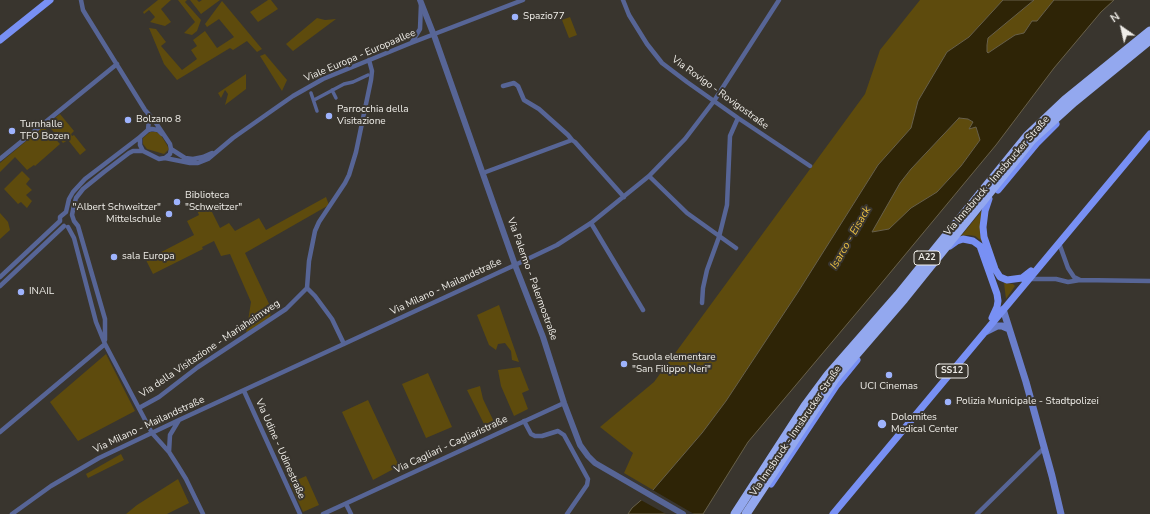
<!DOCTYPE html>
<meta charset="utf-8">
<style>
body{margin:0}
#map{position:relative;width:1150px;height:514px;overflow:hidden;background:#39352e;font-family:"Nunito Sans",sans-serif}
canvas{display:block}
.north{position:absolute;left:1102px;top:8px;width:40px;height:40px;-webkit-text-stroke:3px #39352e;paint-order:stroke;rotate:326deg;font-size:11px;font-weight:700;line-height:16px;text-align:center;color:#efede8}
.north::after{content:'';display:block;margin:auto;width:14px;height:18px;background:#efede8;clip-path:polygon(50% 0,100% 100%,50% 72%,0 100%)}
</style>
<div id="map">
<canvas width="1150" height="514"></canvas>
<div class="north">N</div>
</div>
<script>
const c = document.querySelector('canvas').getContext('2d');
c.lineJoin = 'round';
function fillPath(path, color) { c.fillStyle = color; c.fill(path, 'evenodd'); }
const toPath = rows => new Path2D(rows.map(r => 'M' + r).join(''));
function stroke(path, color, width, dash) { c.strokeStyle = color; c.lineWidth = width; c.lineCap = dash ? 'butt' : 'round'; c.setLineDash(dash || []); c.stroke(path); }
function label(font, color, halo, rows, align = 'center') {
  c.font = font + ' "Nunito Sans",sans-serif'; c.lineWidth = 4; c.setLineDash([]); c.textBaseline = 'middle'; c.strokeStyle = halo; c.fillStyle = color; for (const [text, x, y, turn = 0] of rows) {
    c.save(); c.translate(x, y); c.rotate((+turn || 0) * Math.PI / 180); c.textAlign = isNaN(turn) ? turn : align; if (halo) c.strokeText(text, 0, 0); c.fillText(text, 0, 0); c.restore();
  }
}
const green = toPath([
 [158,0,171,0,161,9,171,22,165,26,150,22,155,17,149,10,144,14,143,12],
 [178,0,187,0,185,2,201,20,197,31,192,35,184,33,195,22],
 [190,0,197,0,199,2,202,0,220,0,201,14],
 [268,0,271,0,278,9,258,22,250,12],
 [920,0,1003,0,969,37,947,52,918,101,911,128,878,165,798,292,726,401,702,433,653,490,624,473,633,453,600,427,654,382,865,94,880,50],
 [1034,0,1054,0,1037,21,1032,21,1024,33,1015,35,988,53,987,52,987,45,988,38],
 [222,1,262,49,257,52,247,41,233,50,230,48,177,80,164,64,149,28,156,29,166,42,161,46,182,70,197,59,191,50,197,46,193,40,205,31,217,48,234,37,219,19,207,27,205,24],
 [570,17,577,35,569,38,562,20],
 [317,18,325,20,336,19,293,51,286,44],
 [265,54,287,80,282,91,260,56],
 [246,74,246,89,225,105,228,94,225,90,221,98,218,93],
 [60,114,74,131,71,134,72,136,74,135,86,150,80,155,68,140,63,143,47,124],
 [959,118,968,119,973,122,970,128,976,127,980,140,961,166,937,192,919,203,889,229,871,232,900,183,911,169],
 [43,127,48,131,60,144,35,166,34,165,27,170,15,157,0,172,0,163],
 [150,132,156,132,160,134,167,145,169,149,164,154,147,149,143,144,143,138],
 [22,171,30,179,26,184,32,190,26,195,32,201,27,208,21,202,18,204,4,189],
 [326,197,329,205,245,253,271,308,270,318,246,333,251,302,230,254,221,256,214,241,202,247,203,249,153,274,146,260,194,235,187,221,199,215,197,210,208,204,220,228,229,223,235,231,259,218,266,230],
 [984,208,984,243,975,236,969,235,961,236],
 [0,213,8,222,10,230,0,239],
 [1004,283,1013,284,1015,286,1006,299],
 [499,305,519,362,512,360,511,351,505,343,498,344,496,350,489,345,477,315],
 [106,354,135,411,78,441,50,402],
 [520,367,529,390,522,393,528,409,514,416,501,386,498,370],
 [428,373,452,427,426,438,402,384],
 [480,386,483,399,496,426,487,430,467,390],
 [368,400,399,466,373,480,342,412],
 [121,454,124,460,88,478,86,474],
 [306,476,319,505,303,512,290,483],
 [178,479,189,503,167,514,126,514,137,505]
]);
const water = toPath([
 [1003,0,1034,0,988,38,987,45,987,52,988,53,1015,35,1024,33,1032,21,1037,21,1054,0,1114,0,1101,12,1054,68,996,145,880,285,748,442,703,514,628,514,632,508,653,490,702,433,726,401,798,292,878,165,911,128,918,101,947,52,969,37,1003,0],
 [959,118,968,119,973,122,969,129,976,127,980,140,961,166,937,192,911,208,889,229,872,232,900,183,911,169,959,118]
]);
const pier = toPath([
 [651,489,694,514,666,514,639,499]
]);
const pedestrian = toPath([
 [332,90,336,98],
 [311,93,317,111],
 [314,100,344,84,353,82,368,75]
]);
const minor = toPath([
 [81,0,83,10,86,15,145,110,154,120,170,144,171,149],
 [623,0,629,15,647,44,662,63,687,82,738,118,810,166],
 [412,42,420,29,421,4],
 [503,86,514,83,518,86,524,100,539,109,568,135,572,140],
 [148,115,149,119,148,130],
 [140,137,140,145,143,151,159,159,165,158,170,154,171,149],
 [171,149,185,158,193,159,203,157,212,153],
 [165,158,190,163,198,163,208,159,233,138,280,105,293,96,323,79,411,43,523,0],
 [0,159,117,64],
 [483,173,572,140,575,142,624,197],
 [649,176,687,213,736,248],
 [591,223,643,310],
 [68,227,74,238,96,322,105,344,152,433,169,452,178,466,186,479,203,514],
 [1059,243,1068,268,1074,277,1080,280],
 [0,277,60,221,60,217,66,212,69,199,73,192,85,179,140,137,148,130,152,129,158,130,162,134],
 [1029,279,1056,279,1068,282,1080,280,1150,281],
 [0,286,64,226],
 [307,288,315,296,332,319,344,344],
 [702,303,703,288,707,270,719,237,727,205,730,136,738,118],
 [105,340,105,319,78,226,74,221,72,215,74,205,76,198,83,189,104,172,129,153,133,151,143,151],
 [244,391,300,514],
 [139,408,159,397,198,367,286,309,307,288,309,261,315,231,319,222,345,183,349,175,356,152,371,80,372,71,369,60],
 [524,421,531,434,535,436,542,436,558,431,564,435,588,479,587,485,567,514],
 [0,432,105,344],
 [169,452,170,435,179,420],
 [346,504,351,514],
 [12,514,51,486,99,458,179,420,515,265,557,245,591,223,649,176,685,139,714,101,779,0],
 [323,514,564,403],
 [977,514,1044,448]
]);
const tertiary = toPath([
 [420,0,435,38,515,265,543,337,564,403,580,445,588,456,595,463,683,514]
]);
const secondary = toPath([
 [1003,309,1026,382,1052,476,1061,514],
 [987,331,997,326,1002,326,1009,329]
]);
const primary = toPath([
 [0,40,50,0],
 [998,190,1037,143,1056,124],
 [989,199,985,211,983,227,984,237,995,269,1000,277,1007,280,1022,278,1031,271],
 [950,246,957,241,963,239,973,241,980,246,997,294,998,301,997,307,992,318],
 [771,484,836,386,857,360],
 [833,514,1150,134]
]);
const motorwayBridge = toPath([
 [735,514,805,406,828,375,898,295,1027,136,1065,100,1150,31],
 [746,514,835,379,904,299,1032,140,1074,102,1150,40]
]);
const markers = [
 [515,17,4,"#9eb3fd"],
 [329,116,4,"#9eb3fd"],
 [128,120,4,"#9eb3fd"],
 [12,131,4,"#9eb3fd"],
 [177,202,4,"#9eb3fd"],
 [169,214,4,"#9eb3fd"],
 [114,257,4,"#9eb3fd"],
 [21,292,4,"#9eb3fd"],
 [624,364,4,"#9eb3fd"],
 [889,375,4,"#9eb3fd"],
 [948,402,4,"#9eb3fd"],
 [882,424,5,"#9eb3fd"]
];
const shields = [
 [927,258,26],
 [952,371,32]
];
const shieldNames = [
 ["A22",927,258],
 ["SS12",952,371]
];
const poiNames = [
 ["Spazio77",523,17],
 ["Parrocchia della",337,110],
 ["Visitazione",337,122],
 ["Bolzano 8",136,120],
 ["Turnhalle",20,125],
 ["TFO Bozen",20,137],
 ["Biblioteca",185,196],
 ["\"Schweitzer\"",185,208],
 ["\"Albert Schweitzer\"",161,208,"right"],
 ["Mittelschule",161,220,"right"],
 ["sala Europa",122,257],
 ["INAIL",29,292],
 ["Scuola elementare",632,358],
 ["\"San Filippo Neri\"",632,370],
 ["UCI Cinemas",889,387,"center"],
 ["Polizia Municipale - Stadtpolizei",956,402],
 ["Dolomites",891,418],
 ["Medical Center",891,430]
];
const streetNames = [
 ["Viale Europa - Europaallee",360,56,-23],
 ["Via Rovigo - Rovigostraße",720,93,36],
 ["Via Innsbruck - Innsbrucker Straße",997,176,-49],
 ["Via Palermo - Palermostraße",532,279,70],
 ["Via Milano - Mailandstraße",446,287,-25],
 ["Via della Visitazione - Mariaheimweg",210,349,-34],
 ["Via Milano - Mailandstraße",149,425,-25],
 ["Via Innsbruck - Innsbrucker Straße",796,431,-56],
 ["Via Cagliari - Cagliaristraße",451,445,-25],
 ["Via Udine - Udinestraße",280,449,66]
];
const waterNames = [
 ["Isarco - Eisack",851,238,-60]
];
fillPath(green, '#5e4b0d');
fillPath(water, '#2e2406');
stroke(water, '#68604a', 1);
fillPath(pier, '#39352e');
stroke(pedestrian, '#576596', 3.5);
stroke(minor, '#576596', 4.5);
stroke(tertiary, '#576596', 6);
stroke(secondary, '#6a7ecb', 7);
stroke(primary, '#7890f4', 7);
stroke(motorwayBridge, '#93a8ef', 9);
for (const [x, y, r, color] of markers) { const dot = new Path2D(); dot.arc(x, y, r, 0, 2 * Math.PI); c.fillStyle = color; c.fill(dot); stroke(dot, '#39352e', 1.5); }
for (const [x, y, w] of shields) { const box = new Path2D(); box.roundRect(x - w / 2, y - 7, w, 14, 3); c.fillStyle = '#39352e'; c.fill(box); stroke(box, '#efede8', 1); }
label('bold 9px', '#efede8', null, shieldNames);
label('10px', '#efede8', '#39352e', poiNames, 'left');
label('10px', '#efede8', '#39352e', streetNames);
label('italic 11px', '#edc244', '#39352e', waterNames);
</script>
